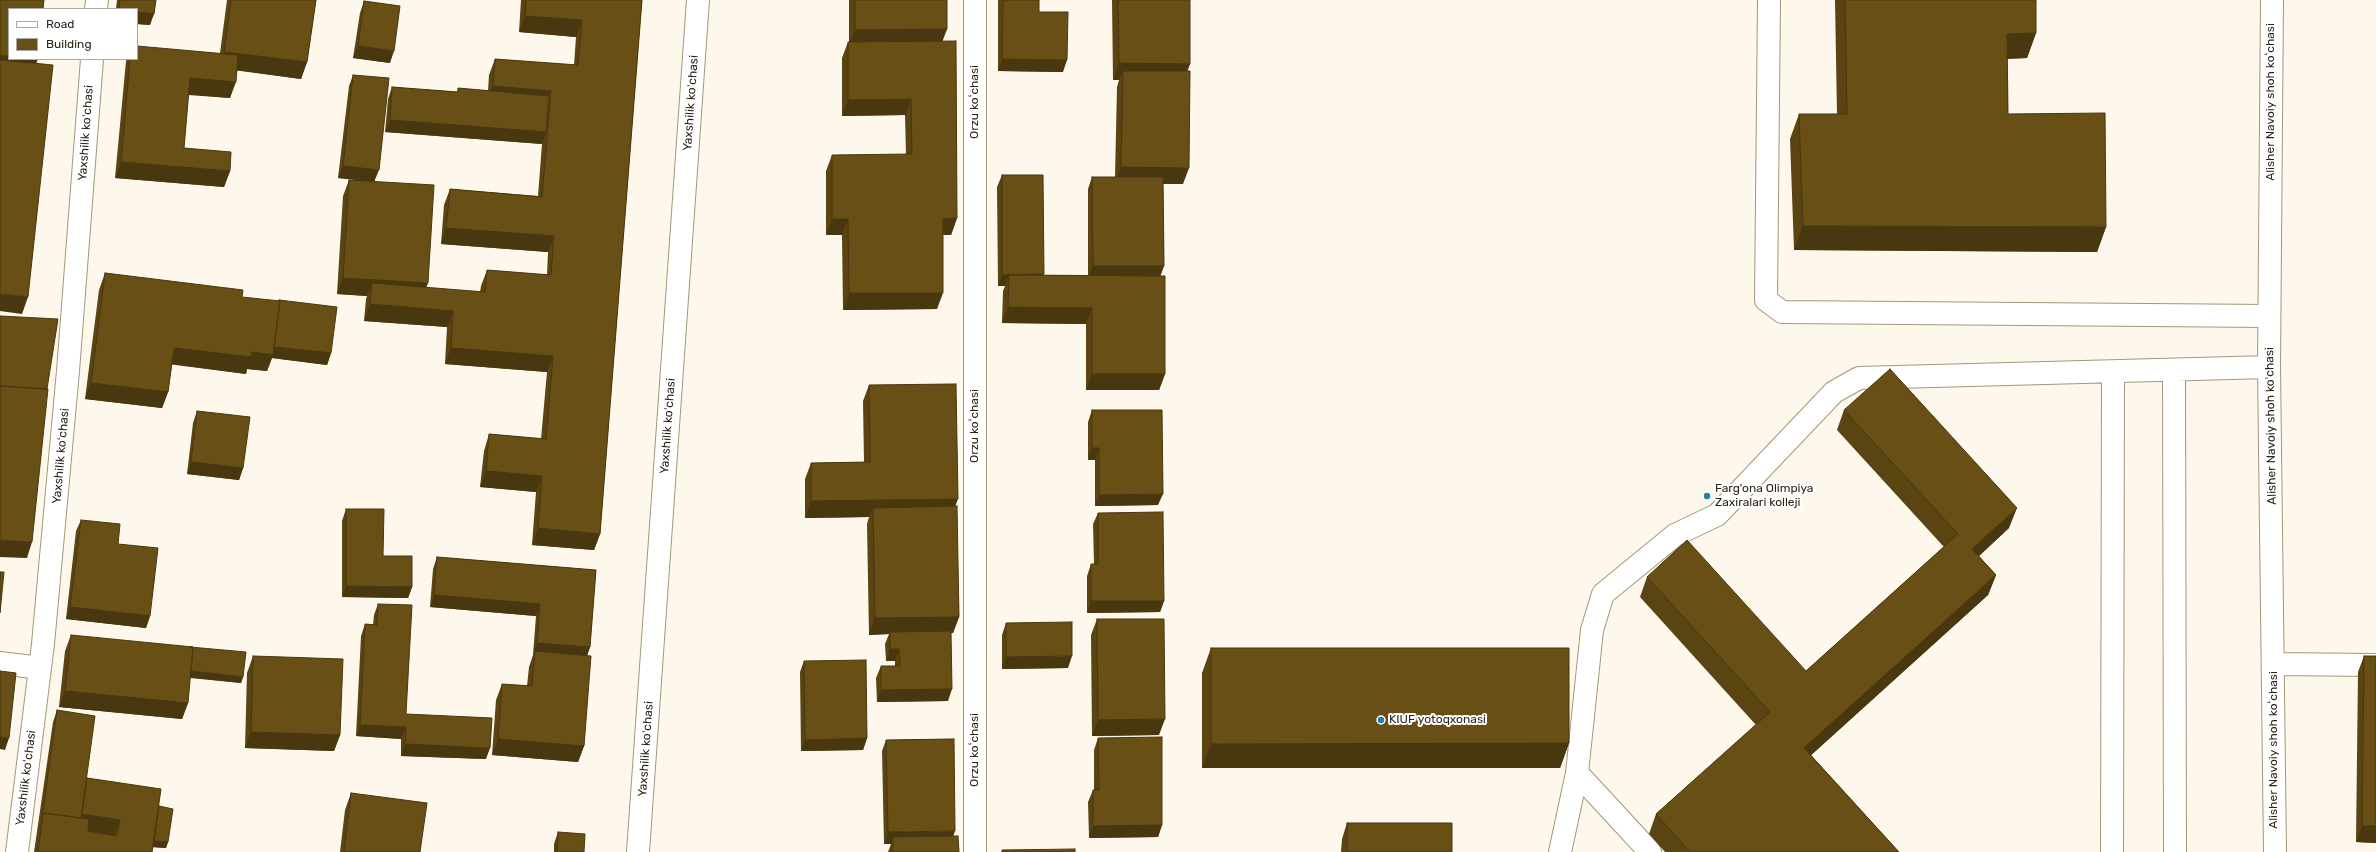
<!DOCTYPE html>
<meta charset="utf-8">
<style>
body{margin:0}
#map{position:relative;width:2376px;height:852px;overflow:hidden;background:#fef8ec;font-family:Rubik,sans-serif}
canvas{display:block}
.legend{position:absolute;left:8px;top:8px;width:130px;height:52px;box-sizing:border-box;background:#fff;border:1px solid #aaa8a3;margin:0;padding:5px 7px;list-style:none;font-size:12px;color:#2b251a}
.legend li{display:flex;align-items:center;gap:8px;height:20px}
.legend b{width:20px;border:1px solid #aaa8a3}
</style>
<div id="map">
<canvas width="2376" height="852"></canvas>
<ul class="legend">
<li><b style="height:5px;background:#fff"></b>Road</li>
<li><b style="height:11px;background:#674f15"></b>Building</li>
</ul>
</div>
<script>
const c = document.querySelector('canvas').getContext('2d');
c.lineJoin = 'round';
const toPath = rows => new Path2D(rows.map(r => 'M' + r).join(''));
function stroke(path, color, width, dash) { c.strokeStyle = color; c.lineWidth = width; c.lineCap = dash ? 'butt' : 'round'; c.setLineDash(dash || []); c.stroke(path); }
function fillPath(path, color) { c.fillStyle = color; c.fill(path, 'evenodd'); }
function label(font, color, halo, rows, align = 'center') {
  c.font = font + ' Rubik,sans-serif'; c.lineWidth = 4; c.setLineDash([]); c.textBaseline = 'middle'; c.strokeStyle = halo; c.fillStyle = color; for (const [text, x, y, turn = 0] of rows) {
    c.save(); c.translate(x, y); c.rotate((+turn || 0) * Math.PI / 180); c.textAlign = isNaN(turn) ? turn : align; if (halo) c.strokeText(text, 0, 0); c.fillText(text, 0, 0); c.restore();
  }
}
const minor = toPath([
 [1769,0,1766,300,1782,312,2269,316],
 [2272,0,2269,367,2275,852],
 [96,9,97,0],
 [2174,370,2175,852],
 [0,663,40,668],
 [2274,664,2376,665],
 [1577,773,1650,852],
 [17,852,43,644,68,371,92,59],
 [638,852,698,0],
 [975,852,975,0],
 [1560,852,1577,773,1592,630,1603,594,1675,535,1717,515,1834,392,1859,378,2269,367],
 [2112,852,2113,373]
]);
const wall = toPath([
 [117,0,156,0,150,25,137,24,137,9,116,9],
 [227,0,316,0,307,62,301,79,237,70,230,98,188,95,184,148,230,171,224,187,115,178,126,61,127,59,137,59,220,53],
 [521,0,642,0,600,534,594,550,532,545,536,492,480,487,484,451,489,434,541,439,547,372,445,364,447,327,364,321,366,299,367,296,337,294,343,196,349,180,360,180,338,178,349,86,353,75,375,181,426,288,480,292,481,286,487,270,547,275,548,252,441,244,444,205,450,189,538,196,542,144,385,132,388,99,392,87,457,92,458,88,488,91,489,75,495,59,574,65,576,37,519,32],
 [849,0,947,0,947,29,942,41,957,218,951,235,943,235,937,309,843,310,842,235,826,235,826,171,832,155,906,155,905,115,842,116,842,58,848,42,849,42],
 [998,0,1039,0,1039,12,1063,72,998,71],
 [1112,0,1190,0,1190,64,1187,71,1183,184,1163,184,1164,266,1160,276,1165,374,1159,390,1086,390,1086,324,1002,323,1003,291,1005,286,998,286,997,187,1002,175,1044,274,1043,275,1088,275,1088,189,1092,177,1115,177,1117,87,1119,80,1113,80],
 [1835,0,2036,0,2036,33,2027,58,2007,59,2008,114,2106,227,2097,252,1794,250,1790,139,1799,114,1837,114],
 [364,1,390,63,353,58,360,13],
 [105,273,242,297,331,353,327,365,272,358,267,371,247,369,246,374,172,364,168,392,162,408,85,399,99,290],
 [869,385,955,506,959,617,953,633,951,633,948,701,877,702,876,678,881,666,895,666,895,661,886,661,885,644,889,634,869,635,867,524,869,517,805,518,805,479,811,463,864,462,863,401],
 [1092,410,1158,505,1095,506,1095,460,1088,460,1088,422],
 [1844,410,2009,528,1979,556,1996,575,1988,595,1811,755,1899,852,1665,852,1649,834,1656,814,1756,725,1640,597,1647,577,1806,671,1944,547,1837,430],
 [197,411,243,468,239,480,187,474,193,423],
 [346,509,383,556,412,587,408,598,342,597,342,521],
 [1098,513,1164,601,1160,612,1087,613,1087,576,1091,564,1094,564,1093,524],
 [81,520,150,616,146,628,66,619,76,531],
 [437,557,596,570,590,647,587,655,584,746,578,762,492,755,496,700,502,684,527,686,529,667,533,655,536,616,430,607,433,569],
 [378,604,406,714,486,759,401,756,401,739,356,736,361,636,365,624,373,625,374,615],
 [1097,619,1159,735,1092,736,1091,635],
 [1006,623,1068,668,1002,669,1002,635],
 [71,635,243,677,241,683,190,678,188,703,182,719,59,707,65,651],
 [1211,648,1569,743,1560,768,1202,768,1202,673],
 [253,656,340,735,334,751,245,748,247,673],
 [2364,656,2376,656,2376,843,2356,842,2358,672],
 [804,661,867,738,863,750,801,751,800,672],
 [57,710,86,781,87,778,159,806,168,842,166,848,153,847,152,852,34,852,53,722],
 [1098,738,1162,825,1158,837,1089,838,1088,802,1093,790,1094,790,1094,750],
 [954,739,893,852,888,852,891,844,884,844,882,751,886,740],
 [351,793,420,852,340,852,345,810],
 [1347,823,1452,852,1341,852,1342,839],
 [558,832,584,852,554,852,554,844]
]);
const shadedWall = toPath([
 [137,12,154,14,150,25,137,24],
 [525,16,582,20,576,37,519,32],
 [947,29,941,45,849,46,855,30],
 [2036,33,2027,58,1998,59,2007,34],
 [358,46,394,51,390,63,353,58],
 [224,52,307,62,301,79,218,68],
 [0,55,9,56,9,59,38,59,30,79,0,76],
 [1002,59,1067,60,1063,72,998,71],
 [1119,63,1190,64,1184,80,1123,71,1119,80,1113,80],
 [190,78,236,82,230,98,184,94],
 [493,86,551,91,545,107,487,102],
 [911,99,905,115,842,116,848,100],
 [390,120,546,132,542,144,385,132],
 [121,162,230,171,224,187,115,178],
 [343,166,379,170,374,182,338,178],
 [1121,167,1189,168,1183,184,1115,183],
 [957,218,951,235,937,235,943,219],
 [832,219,848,219,842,235,826,235],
 [1803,226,2106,227,2097,252,1794,250],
 [446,228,554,236,548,252,441,244],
 [1093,266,1164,266,1160,277,1088,278],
 [1044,274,1040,286,1009,275,1005,286,998,286,1002,275],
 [343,278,428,283,422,300,372,283,367,296,337,294],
 [849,293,943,293,937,309,843,310],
 [0,294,28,297,22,314,0,311],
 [370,304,453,311,447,327,364,321],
 [1008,307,1092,308,1086,324,1002,323],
 [273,346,331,353,327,365,272,358,267,371,247,369,246,374,168,364,174,348,252,352],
 [451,348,553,356,547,372,445,364],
 [1092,374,1165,374,1159,390,1086,390],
 [91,383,168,392,162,408,85,399],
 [1092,448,1099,448,1095,460,1088,460],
 [191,462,243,468,239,480,187,474],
 [486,471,542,476,536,492,480,487],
 [1163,494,1158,505,1095,506,1099,495],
 [958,499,952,515,873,508,869,517,805,518,811,501],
 [2017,508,2009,528,1965,569,1972,549],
 [538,528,600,534,594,550,532,545],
 [0,540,32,542,27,558,0,557],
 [1996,575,1988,595,1797,768,1804,748],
 [346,586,412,587,408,598,342,597],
 [434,595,540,604,536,616,430,607],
 [1091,601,1164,601,1160,612,1087,613],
 [70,607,150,616,146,628,66,619],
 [959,617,953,633,890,634,890,632,889,634,869,635,875,618],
 [537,643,590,647,586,659,535,651,533,655],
 [890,649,899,649,895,661,886,661],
 [1072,656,1068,668,1002,669,1006,657],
 [188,671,243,677,241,683,186,677],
 [952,689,948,701,877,702,881,690],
 [65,691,188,703,182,719,59,707],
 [1165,719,1159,735,1092,736,1098,720],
 [360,725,406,727,401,739,356,736],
 [251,732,340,735,334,751,245,748],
 [0,737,9,738,5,750,0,749],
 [867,738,863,750,801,751,805,740],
 [498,739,584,746,578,762,492,755],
 [1569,743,1560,768,1202,768,1211,744],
 [405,744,490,748,486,759,401,756],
 [82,814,120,820,114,836,77,831,79,823],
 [1162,825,1158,837,1089,838,1093,826],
 [2362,826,2376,826,2376,843,2356,842],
 [955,831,951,843,893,837,891,844,884,844,888,832],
 [152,840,168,842,166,848,150,847]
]);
const building = toPath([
 [0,0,44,0,43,9,9,9,9,56,0,55,0,0],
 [120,0,156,0,154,14,137,12,137,9,119,9,120,0],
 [231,0,316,0,307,62,224,52,231,0],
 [526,0,642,0,600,534,538,528,542,476,486,471,489,434,546,439,553,356,451,348,453,311,370,304,372,283,485,292,487,270,551,275,554,236,446,228,450,189,542,197,551,91,493,86,495,59,578,65,582,20,525,16,526,0],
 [855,0,947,0,947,29,855,30,855,0],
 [1003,0,1039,0,1039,12,1068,12,1067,60,1002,59,1003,0],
 [1118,0,1190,0,1190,64,1119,63,1118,0],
 [1845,0,2036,0,2036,33,2007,34,2008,114,2105,113,2106,227,1803,226,1799,114,1847,114,1845,0],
 [364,1,400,6,394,51,358,46,364,1],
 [956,41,957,218,943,219,943,293,849,293,848,219,832,219,832,155,912,154,911,99,848,100,848,42,956,41],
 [137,46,238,55,236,82,190,78,184,148,231,152,230,171,121,162,130,59,137,59,137,46],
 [0,60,53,65,28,297,0,294,0,60],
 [1123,71,1190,71,1189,168,1121,167,1123,71],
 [353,75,389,78,379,170,343,166,353,75],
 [392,87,458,92,458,88,549,96,546,132,390,120,392,87],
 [1002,175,1043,175,1044,274,1002,275,1002,175],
 [1092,177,1163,177,1164,266,1093,266,1092,177],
 [349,180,434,185,428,283,343,278,349,180],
 [105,273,243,290,242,297,280,301,273,355,252,352,251,357,174,348,168,392,91,383,105,273],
 [1009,275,1165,276,1165,374,1092,374,1092,308,1008,307,1009,275],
 [279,300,337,307,331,353,274,347,280,301,279,301,279,300],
 [0,316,58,319,47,389,0,386,0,316],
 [1890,369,2017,508,1972,549,1996,575,1804,748,1899,852,1690,852,1656,814,1770,712,1647,577,1687,540,1806,671,1958,534,1844,410,1890,369],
 [956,384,958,499,811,501,811,463,870,462,869,385,956,384],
 [0,386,48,389,32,542,0,540,0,386],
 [1092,410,1162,410,1163,494,1099,495,1099,448,1092,448,1092,410],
 [197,411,250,417,243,468,191,462,197,411],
 [957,506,959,617,875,618,873,508,957,506],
 [346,509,384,509,383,556,412,556,412,587,346,586,346,509],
 [1163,512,1164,601,1091,601,1091,564,1098,564,1098,513,1163,512],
 [81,520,120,524,118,544,158,548,150,616,70,607,81,520],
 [437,557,596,570,590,647,537,643,540,604,434,595,437,557],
 [0,572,4,572,0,613,0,572],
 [378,604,412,605,406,714,492,718,490,748,405,744,406,727,360,725,365,624,377,625,378,604],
 [1097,619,1164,619,1165,719,1098,720,1097,619],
 [1072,622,1072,656,1006,657,1006,623,1072,622],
 [951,631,952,689,881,690,881,666,900,666,899,649,890,649,890,632,951,631],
 [71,635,193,647,188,703,65,691,71,635],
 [190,647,246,652,243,677,191,671,193,647,190,647],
 [1211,648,1569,648,1569,743,1211,744,1211,648],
 [535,651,591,656,584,746,498,739,502,684,532,686,535,651],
 [253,656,343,659,340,735,251,732,253,656],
 [2364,656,2376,656,2376,826,2362,826,2364,656],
 [866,660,867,738,805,740,804,661,866,660],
 [0,671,16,673,9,738,0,737,0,671],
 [57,710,95,716,81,818,43,813,42,817,57,710],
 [1162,737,1162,825,1093,826,1093,790,1099,790,1098,738,1162,737],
 [954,739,955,831,888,832,886,740,954,739],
 [87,778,161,789,152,852,38,852,43,813,89,819,88,831,117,836,120,820,82,814,87,778],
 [351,793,427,803,420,852,344,852,351,793],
 [159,806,173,809,168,842,154,841,159,806],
 [1347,823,1452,823,1452,852,1347,852,1347,823],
 [558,832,585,834,584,852,557,852,558,832],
 [958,836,959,852,893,852,893,837,958,836],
 [1075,849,1075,852,1002,852,1002,850,1075,849]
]);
const markers = [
 [1707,496,4,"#217fac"],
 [1381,720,4,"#217fac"]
];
const streetNames = [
 ["Orzu koʻchasi",975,102,-90],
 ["Alisher Navoiy shoh koʻchasi",2271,102,-90],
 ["Yaxshilik koʻchasi",691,103,-86],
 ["Yaxshilik koʻchasi",86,133,-86],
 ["Yaxshilik koʻchasi",668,426,-86],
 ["Orzu koʻchasi",975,426,-90],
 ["Alisher Navoiy shoh koʻchasi",2271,426,-91],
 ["Yaxshilik koʻchasi",61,456,-85],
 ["Yaxshilik koʻchasi",646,749,-86],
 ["Orzu koʻchasi",975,750,-90],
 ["Alisher Navoiy shoh koʻchasi",2274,750,-90],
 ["Yaxshilik koʻchasi",26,778,-83]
];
const poiNames = [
 ["Farg'ona Olimpiya",1715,489],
 ["Zaxiralari kolleji",1715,503],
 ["KIUF yotoqxonasi",1389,720]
];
stroke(minor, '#a4967a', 24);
stroke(minor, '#fff', 22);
fillPath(wall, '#594412');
fillPath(shadedWall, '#48370f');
fillPath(building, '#674f15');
stroke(building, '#48370f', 1);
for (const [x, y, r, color] of markers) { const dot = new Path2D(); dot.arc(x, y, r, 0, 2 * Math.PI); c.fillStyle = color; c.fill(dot); stroke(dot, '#fff', 1.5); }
label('12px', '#2b251a', '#fff', streetNames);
label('12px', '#2b251a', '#fff', poiNames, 'left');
</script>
